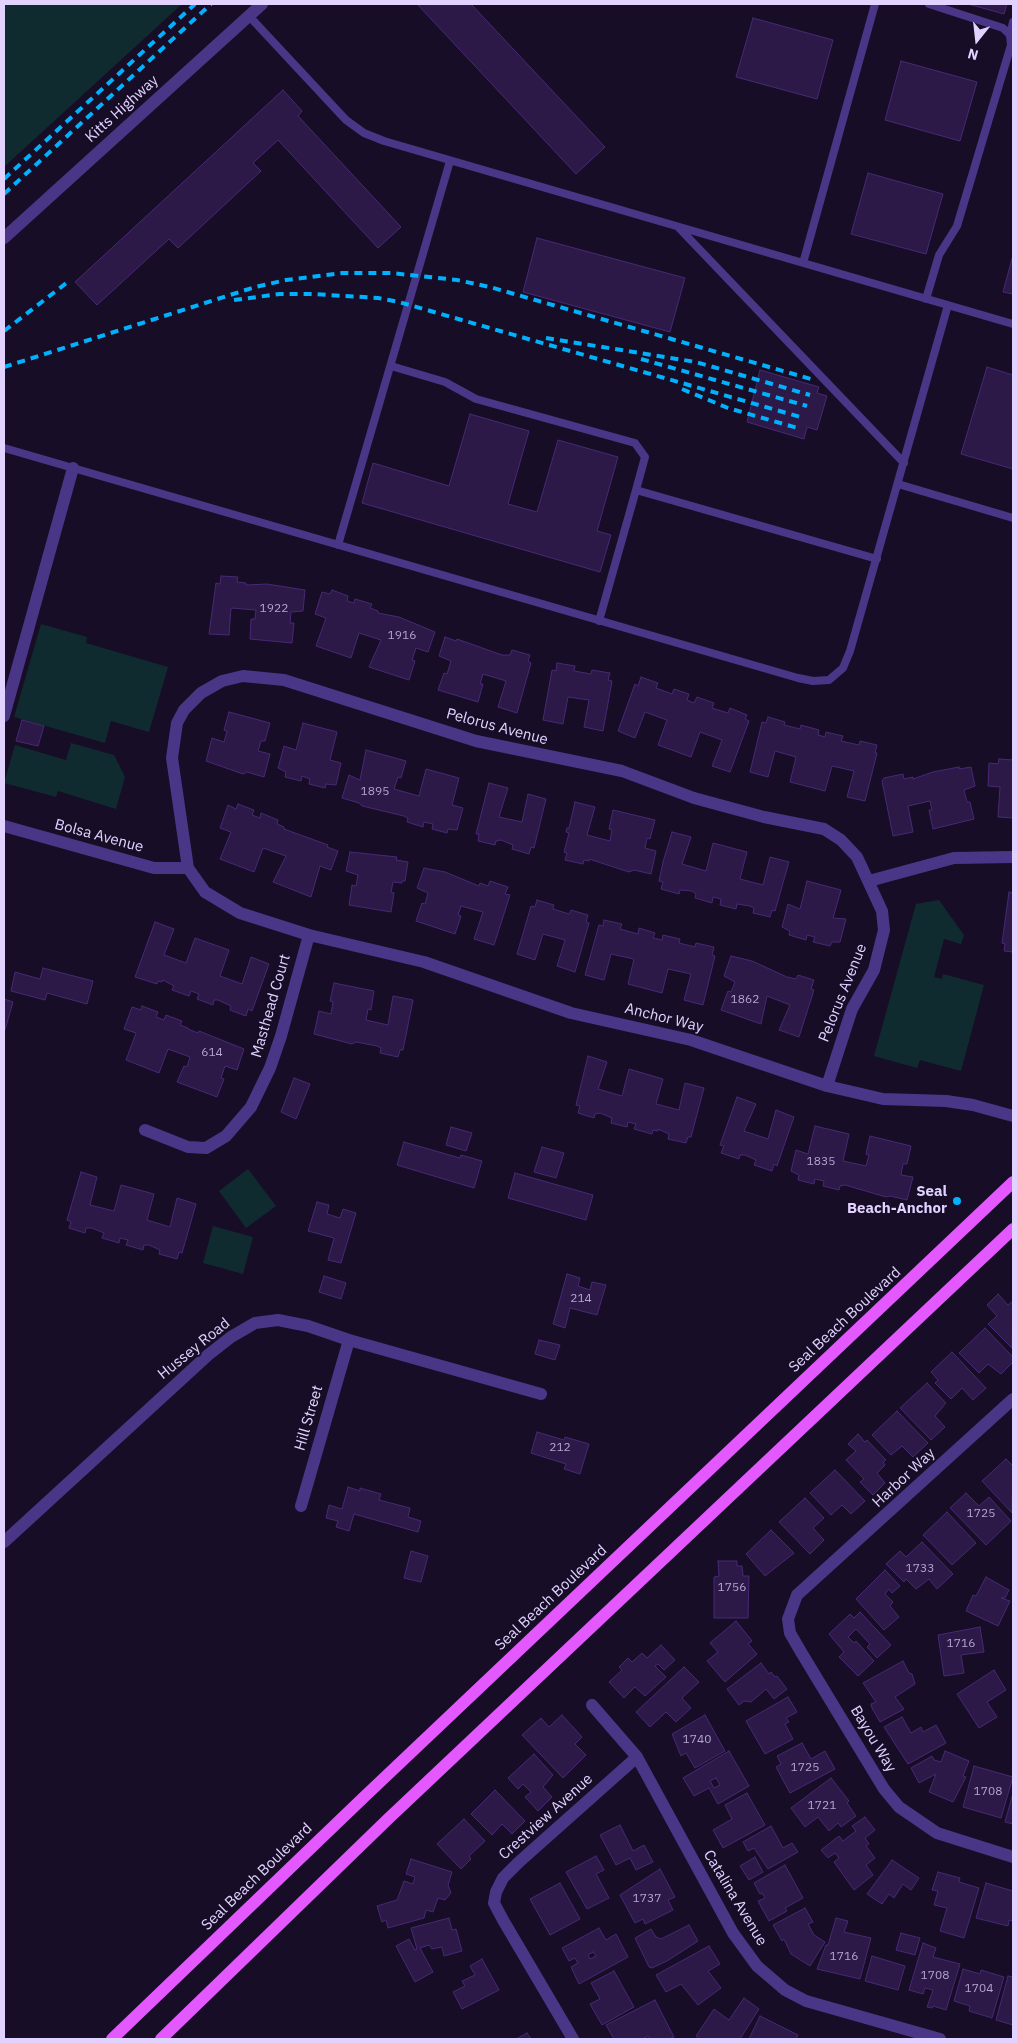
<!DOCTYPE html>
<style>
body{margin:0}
#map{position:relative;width:1017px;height:2043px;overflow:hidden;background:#170d26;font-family:"IBM Plex Sans",sans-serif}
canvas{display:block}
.frame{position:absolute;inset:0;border:5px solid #e1d2ff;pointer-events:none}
.north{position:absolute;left:952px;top:15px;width:50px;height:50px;-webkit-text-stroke:4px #170d26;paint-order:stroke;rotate:196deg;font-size:14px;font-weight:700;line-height:20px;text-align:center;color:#e1d2ff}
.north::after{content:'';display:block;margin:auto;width:18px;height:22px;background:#e1d2ff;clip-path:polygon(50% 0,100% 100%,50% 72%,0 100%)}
</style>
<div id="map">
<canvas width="1017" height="2043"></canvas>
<div class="frame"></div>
<div class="north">N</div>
</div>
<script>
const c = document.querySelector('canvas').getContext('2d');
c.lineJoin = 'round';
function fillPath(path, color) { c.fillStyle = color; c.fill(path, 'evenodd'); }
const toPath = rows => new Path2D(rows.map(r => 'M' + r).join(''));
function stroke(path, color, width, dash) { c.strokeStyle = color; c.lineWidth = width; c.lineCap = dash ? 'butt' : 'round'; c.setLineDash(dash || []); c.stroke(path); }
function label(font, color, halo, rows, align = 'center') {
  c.font = font + ' "IBM Plex Sans",sans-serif'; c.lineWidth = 4; c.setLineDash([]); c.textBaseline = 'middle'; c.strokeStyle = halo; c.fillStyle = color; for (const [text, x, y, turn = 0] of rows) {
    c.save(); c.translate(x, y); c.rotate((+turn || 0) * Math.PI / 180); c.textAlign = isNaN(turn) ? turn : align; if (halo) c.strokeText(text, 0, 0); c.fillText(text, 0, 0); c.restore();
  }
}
const green = toPath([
 [4,4,182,4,4,167],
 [41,624,87,637,86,643,168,667,149,732,111,721,105,743,14,717],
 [71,743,114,755,125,777,116,809,58,791,56,797,4,783,15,745,66,760],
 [939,900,964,935,961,944,944,939,934,977,942,979,943,974,984,985,961,1071,920,1060,917,1068,874,1056,916,904],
 [248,1169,276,1206,246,1228,219,1191],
 [213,1226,253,1237,243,1274,203,1263]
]);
const building = toPath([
 [417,4,471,4,605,147,576,174,417,4],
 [968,4,1007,4,1004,14,968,4],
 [753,18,833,40,817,99,736,77,753,18],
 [901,61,977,82,960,141,885,120,901,61],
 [283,90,302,111,298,116,401,227,378,248,278,140,253,163,261,171,178,248,169,239,97,305,75,282,283,90],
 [868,173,943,194,926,254,851,234,868,173],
 [537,238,685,278,670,332,523,292,537,238],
 [1013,255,1013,294,1003,292,1013,255],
 [987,367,1013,375,1013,469,961,454,987,367],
 [760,370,819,387,817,393,827,396,817,430,807,427,804,439,747,422,760,370],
 [470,414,529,431,508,504,537,512,558,440,618,457,597,531,611,535,600,572,362,503,373,463,449,486,470,414],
 [221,576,238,577,237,582,246,583,246,585,267,584,305,590,303,611,291,612,290,623,294,623,292,643,250,639,251,619,255,619,256,610,231,608,229,635,209,634,216,583,220,584,221,576],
 [332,590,348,596,347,601,354,603,355,599,372,604,370,608,378,611,378,613,399,617,435,632,428,652,416,648,412,660,415,661,409,680,369,667,381,640,359,633,351,658,316,646,326,618,315,614,322,592,330,594,332,590],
 [445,637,456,641,457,639,502,655,510,655,512,650,530,655,528,661,531,663,517,713,498,707,506,681,483,674,480,684,483,684,478,702,438,690,444,673,447,674,451,661,439,656,445,637],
 [557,663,575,666,574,671,591,674,592,670,610,673,608,680,612,681,603,731,584,727,589,700,568,697,563,724,543,720,552,670,556,671,557,663],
 [641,677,658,683,656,688,672,694,674,689,689,694,687,700,694,703,697,697,714,703,712,708,728,713,730,708,747,715,745,719,749,721,730,772,712,766,722,740,700,732,691,757,658,745,667,720,645,712,635,738,618,731,635,684,638,686,641,677],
 [229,712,270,723,265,741,261,741,258,751,270,754,264,777,247,772,243,774,206,761,212,738,224,742,227,731,224,730,229,712],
 [768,717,785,722,784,725,800,729,801,725,819,730,818,735,825,737,826,732,843,736,841,741,859,745,860,741,877,745,875,753,877,753,865,801,847,797,854,771,832,766,825,791,790,782,796,757,775,751,768,777,750,772,762,722,766,723,768,717],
 [22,720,44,726,38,746,16,741,22,720],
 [303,723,337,732,330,760,341,763,336,785,326,784,325,788,309,784,310,779,302,776,301,781,285,777,286,772,278,768,284,746,296,750,303,723],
 [366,750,406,761,401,778,398,777,394,789,419,796,426,769,459,778,452,805,463,808,457,830,448,829,447,833,432,829,433,824,424,822,423,827,407,822,408,818,404,816,362,806,359,803,342,798,349,775,360,780,366,750],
 [999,759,1013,760,1013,818,998,817,1000,787,988,786,989,763,998,764,999,759],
 [959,767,959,769,971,767,975,786,964,790,967,802,970,802,974,819,933,829,929,810,932,810,930,801,908,806,913,832,893,836,882,781,884,778,903,774,904,779,913,777,913,779,933,772,959,767],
 [489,783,508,788,499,817,522,822,528,794,546,799,534,848,531,847,529,854,512,849,513,845,501,840,496,841,495,845,478,841,479,834,476,834,489,783],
 [575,802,595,807,587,835,610,841,612,830,609,829,613,810,655,820,650,839,647,838,645,848,656,851,651,874,634,870,629,872,589,859,589,861,584,860,583,864,565,860,567,853,564,852,569,833,566,832,567,828,569,828,575,802],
 [238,804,254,810,252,815,260,818,261,813,278,820,277,824,284,827,284,829,328,845,327,847,338,851,331,870,320,866,311,897,273,882,286,856,263,848,254,872,220,859,231,832,220,828,228,805,236,809,238,804],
 [672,832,691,837,682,864,706,871,713,843,747,852,740,879,763,885,770,857,789,862,775,911,772,910,770,917,753,913,754,908,750,906,737,904,736,909,720,905,721,899,713,897,712,903,695,898,696,894,692,891,680,890,679,894,661,889,663,882,659,881,663,862,672,832],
 [350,852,397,857,396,860,408,862,405,881,402,881,402,883,393,882,391,892,394,893,391,912,349,905,352,885,356,886,358,875,346,871,350,852],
 [424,868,445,872,479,886,480,883,488,886,490,881,508,887,505,894,510,895,494,945,474,939,483,912,461,906,458,915,461,916,455,934,416,921,422,903,425,904,428,893,417,888,424,868],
 [807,881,841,890,833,918,846,919,840,942,832,942,830,946,813,942,815,937,807,935,806,940,789,935,790,931,782,927,788,904,800,909,807,881],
 [1009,892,1013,893,1013,952,1004,951,1005,944,1002,943,1009,892],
 [537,900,554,905,553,909,569,914,571,910,588,915,586,922,589,923,575,972,557,966,565,940,543,934,535,960,517,954,531,906,535,907,537,900],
 [604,920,622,924,620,929,638,934,639,928,655,933,653,938,662,940,663,935,680,939,679,943,695,947,696,943,714,947,712,955,715,956,703,1005,684,1000,691,974,668,969,662,993,628,984,634,959,611,954,604,980,585,975,599,925,603,926,604,920],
 [155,922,174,929,164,955,186,963,195,938,229,950,220,976,242,984,251,957,269,964,252,1011,248,1009,246,1016,230,1010,231,1006,218,1000,214,1000,213,1005,197,999,199,994,191,991,189,996,172,990,174,986,163,980,162,982,158,981,157,984,135,977,155,922],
 [731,956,752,961,787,977,796,979,798,975,814,980,811,989,814,990,799,1037,779,1030,790,1005,767,996,761,1024,721,1010,728,991,731,992,735,982,724,976,731,956],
 [43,968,93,981,87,1004,47,993,45,1000,11,991,15,972,40,979,43,968],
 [334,983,374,991,371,1010,368,1009,366,1020,388,1025,393,996,413,1000,403,1050,400,1050,398,1057,380,1053,381,1048,377,1046,356,1042,352,1044,314,1034,319,1011,331,1014,333,1002,330,1001,334,983],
 [4,999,13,1002,4,1033,4,999],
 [142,1006,158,1012,156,1017,164,1020,166,1015,182,1021,180,1025,188,1028,188,1029,198,1033,199,1031,244,1049,237,1070,225,1066,221,1078,224,1079,217,1097,177,1082,184,1066,187,1067,190,1057,168,1049,159,1073,126,1060,136,1033,124,1029,132,1007,141,1010,142,1006],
 [588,1056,607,1062,598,1089,622,1096,629,1069,663,1079,656,1104,679,1110,685,1083,704,1088,691,1137,688,1137,686,1143,668,1139,669,1134,658,1129,658,1131,653,1130,652,1134,634,1129,636,1124,628,1122,627,1127,611,1123,612,1118,600,1113,595,1114,594,1118,578,1113,580,1106,576,1105,588,1056],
 [294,1078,310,1084,296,1119,281,1112,294,1078],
 [737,1097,756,1104,744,1131,768,1139,776,1110,794,1117,777,1166,774,1164,772,1171,754,1165,756,1160,745,1155,740,1155,739,1159,721,1153,724,1146,720,1145,737,1097],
 [815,1126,849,1134,843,1161,866,1166,869,1155,866,1154,870,1136,911,1146,907,1164,903,1164,901,1175,913,1177,907,1200,890,1196,886,1197,845,1185,840,1186,839,1190,823,1186,824,1181,815,1179,814,1184,798,1180,799,1175,791,1171,796,1150,808,1154,815,1126],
 [451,1127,472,1133,466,1151,446,1145,451,1127],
 [404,1142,460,1158,461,1155,482,1161,474,1188,397,1165,404,1142],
 [542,1147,564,1153,556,1178,534,1172,542,1147],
 [81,1172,97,1177,90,1205,114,1211,121,1185,154,1194,147,1220,170,1227,177,1198,196,1204,182,1253,179,1252,177,1259,159,1254,160,1250,149,1245,144,1245,143,1250,126,1245,128,1240,120,1238,119,1243,102,1238,104,1233,92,1228,86,1228,85,1233,69,1228,71,1222,67,1220,81,1172],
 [515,1173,593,1195,586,1220,508,1198,515,1173],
 [317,1202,329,1205,327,1214,340,1218,343,1209,356,1213,341,1263,328,1260,334,1238,308,1231,317,1202],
 [567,1274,580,1278,578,1286,590,1290,592,1282,606,1285,597,1315,570,1308,565,1328,553,1324,567,1274],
 [324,1276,346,1283,341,1299,319,1292,324,1276],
 [998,1294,1008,1305,1013,1301,1012,1348,988,1324,997,1316,987,1305,998,1294],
 [985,1328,1013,1357,1013,1362,1001,1374,988,1364,979,1373,959,1353,985,1328],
 [539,1340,560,1345,555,1360,535,1354,539,1340],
 [952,1352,986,1388,973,1400,962,1388,951,1399,935,1383,938,1380,931,1372,952,1352],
 [927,1383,946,1403,935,1416,945,1427,931,1440,900,1408,927,1383],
 [897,1411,928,1443,913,1457,902,1446,891,1455,872,1435,897,1411],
 [537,1432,564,1440,565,1437,589,1444,580,1474,564,1469,566,1464,531,1453,537,1432],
 [858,1434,865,1442,867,1440,886,1460,883,1462,885,1465,877,1473,885,1483,873,1495,860,1482,864,1479,846,1460,856,1451,848,1444,858,1434],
 [1006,1459,1013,1466,1012,1513,982,1481,1006,1459],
 [835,1470,865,1501,851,1514,842,1505,831,1515,810,1493,835,1470],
 [348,1487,360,1491,360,1488,381,1494,379,1500,410,1508,408,1517,421,1521,418,1532,354,1514,349,1531,336,1527,338,1521,326,1518,329,1505,342,1509,348,1487],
 [966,1493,979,1506,989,1497,1011,1521,986,1545,950,1508,966,1493],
 [805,1498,824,1518,813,1528,824,1540,810,1554,779,1522,805,1498],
 [947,1512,976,1543,952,1565,923,1535,947,1512],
 [771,1530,794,1553,765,1576,746,1554,771,1530],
 [922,1542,953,1574,937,1589,929,1579,916,1589,906,1579,904,1582,886,1564,900,1551,906,1557,922,1542],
 [411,1551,428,1556,421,1582,404,1578,411,1551],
 [718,1561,737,1561,737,1566,742,1566,743,1576,749,1576,748,1618,714,1618,714,1577,719,1576,718,1561],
 [885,1570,900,1586,892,1593,889,1589,885,1594,893,1602,890,1606,899,1617,884,1630,856,1599,885,1570],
 [986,1577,1009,1590,1005,1598,1001,1598,1010,1601,998,1626,966,1611,973,1595,976,1596,986,1577],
 [860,1612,891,1645,877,1658,867,1647,870,1644,856,1629,848,1637,854,1643,856,1641,874,1661,858,1676,839,1657,844,1652,829,1634,850,1614,854,1618,860,1612],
 [736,1621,752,1641,748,1644,757,1654,725,1682,707,1661,718,1652,710,1643,736,1621],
 [980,1627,984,1652,961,1655,964,1673,944,1676,938,1635,980,1627],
 [661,1645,675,1660,664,1670,658,1664,655,1666,666,1677,645,1696,635,1687,624,1698,609,1682,622,1670,619,1667,628,1658,632,1662,642,1653,647,1658,661,1645],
 [903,1661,909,1673,912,1674,915,1684,895,1697,904,1709,880,1722,872,1708,871,1704,876,1702,863,1683,903,1661],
 [761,1663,769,1674,771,1672,775,1677,777,1676,787,1689,774,1699,766,1689,751,1702,744,1701,739,1705,727,1689,761,1663],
 [684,1667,699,1682,682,1698,691,1708,676,1722,666,1712,650,1727,636,1712,684,1667],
 [994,1670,1006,1690,987,1702,997,1717,979,1728,957,1694,994,1670],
 [788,1697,797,1712,786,1718,789,1722,785,1724,793,1739,765,1754,746,1721,788,1697],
 [562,1715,582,1737,575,1744,586,1755,563,1778,522,1735,541,1718,549,1727,562,1715],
 [705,1715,725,1751,695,1768,686,1753,681,1756,672,1734,705,1715],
 [902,1717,911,1733,921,1727,923,1732,936,1725,946,1743,908,1764,884,1727,902,1717],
 [802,1743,811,1759,825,1751,835,1769,790,1793,776,1767,781,1764,777,1756,802,1743],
 [729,1751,749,1786,718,1804,709,1788,694,1796,683,1778,729,1751],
 [716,1778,720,1785,714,1788,710,1781,716,1778],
 [945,1751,969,1761,963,1776,966,1777,953,1802,929,1792,936,1774,919,1783,911,1768,932,1756,934,1760,941,1762,945,1751],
 [534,1754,553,1775,543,1787,552,1797,538,1811,525,1797,531,1792,523,1784,518,1789,508,1778,534,1754],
 [974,1766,1013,1777,1001,1818,963,1807,974,1766],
 [831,1778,849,1801,847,1803,856,1816,841,1827,838,1823,829,1831,818,1817,805,1827,791,1808,831,1778],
 [495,1790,525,1821,512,1834,502,1824,492,1835,471,1814,495,1790],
 [747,1793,765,1825,723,1848,713,1830,732,1819,725,1805,747,1793],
 [1013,1793,1013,1824,1005,1822,1013,1793],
 [865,1817,875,1830,865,1838,869,1844,866,1846,875,1858,866,1865,873,1875,854,1890,834,1862,839,1858,835,1853,828,1858,821,1850,839,1836,843,1841,856,1831,852,1826,865,1817],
 [464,1819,485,1841,469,1856,471,1859,461,1869,437,1844,464,1819],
 [620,1825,633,1851,644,1845,653,1862,636,1870,630,1858,616,1865,600,1835,620,1825],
 [771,1826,783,1848,792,1843,798,1852,768,1869,754,1848,748,1851,743,1842,771,1826],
 [596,1856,604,1870,596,1874,609,1898,587,1909,566,1872,596,1856],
 [755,1857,763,1872,749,1880,740,1866,755,1857],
 [411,1859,452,1872,448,1885,451,1893,445,1900,438,1898,433,1912,426,1910,424,1918,388,1928,386,1920,382,1922,377,1906,397,1900,404,1881,413,1884,415,1877,406,1874,411,1859],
 [892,1860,919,1878,911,1890,903,1884,894,1898,889,1894,882,1904,867,1894,892,1860],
 [785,1865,803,1898,785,1908,787,1911,769,1921,758,1901,765,1898,762,1893,760,1894,754,1883,785,1865],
 [660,1869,675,1897,668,1900,673,1910,645,1924,643,1919,635,1923,620,1895,660,1869],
 [938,1872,960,1878,959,1882,979,1888,964,1938,940,1931,947,1908,934,1905,938,1891,932,1890,938,1872],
 [560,1883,580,1919,550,1935,530,1899,560,1883],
 [986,1883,1013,1891,1013,1921,1009,1920,1008,1926,976,1918,986,1883],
 [805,1908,813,1922,808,1924,814,1935,825,1942,810,1966,791,1954,784,1939,782,1941,773,1925,805,1908],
 [449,1918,452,1930,456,1929,462,1951,444,1956,442,1947,432,1949,429,1945,420,1948,433,1972,415,1982,396,1946,409,1939,415,1950,417,1949,411,1928,449,1918],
 [836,1918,848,1921,844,1932,871,1938,860,1979,817,1969,826,1945,828,1945,836,1918],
 [689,1925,698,1941,667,1961,652,1968,649,1967,635,1938,651,1929,656,1937,661,1939,689,1925],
 [599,1928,606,1940,616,1934,628,1957,579,1984,571,1967,578,1963,575,1958,569,1961,562,1948,599,1928],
 [593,1952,596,1956,590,1959,588,1955,593,1952],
 [901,1933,920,1938,915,1955,896,1950,901,1933],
 [923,1943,936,1948,933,1957,960,1964,946,2010,933,2006,932,2008,927,2007,933,1990,925,1988,923,1994,909,1990,923,1943],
 [709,1946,720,1964,708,1971,721,1988,698,2005,681,1984,666,1992,656,1975,709,1946],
 [872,1956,905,1966,898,1990,865,1981,872,1956],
 [482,1959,499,1990,462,2009,453,1992,465,1986,462,1981,475,1975,470,1966,482,1959],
 [963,1969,980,1974,981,1970,1004,1977,992,2018,969,2011,970,2006,954,2001,963,1969],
 [614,1971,634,2007,602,2025,590,2004,600,1999,591,1983,614,1971],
 [1008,1976,1013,1977,1013,2025,996,2020,1008,1976],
 [744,1998,759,2009,740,2039,700,2039,696,2036,714,2009,729,2020,744,1998],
 [655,2000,674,2037,669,2039,650,2039,648,2036,643,2039,614,2039,606,2025,655,2000],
 [760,2016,798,2035,796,2039,746,2039,749,2039,760,2016],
 [527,2033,531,2039,516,2039,527,2033]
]);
const service = toPath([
 [249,16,346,120,364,133,384,141,1013,324],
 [1010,35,1013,22],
 [679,228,904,463],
 [803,263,875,4],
 [926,299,939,255,957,226,1011,45,1010,35,1003,28,929,4],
 [391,366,445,382,476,399,635,443,645,457,636,490],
 [4,448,798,678,813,681,829,680,843,668,850,651,948,305],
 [898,484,1013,518],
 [338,545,450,161],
 [599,621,636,490,877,559]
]);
const minor = toPath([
 [4,238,262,4],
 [4,716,73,468],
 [4,826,154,868,188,868],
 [869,881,954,858,1013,857],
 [827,1086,852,1009,874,970,884,930,882,911,857,857,841,840,824,829,764,817,694,798,622,771,476,741,284,680,243,676,222,681,201,693,184,710,177,723,172,758,188,868,205,892,240,913,309,935,424,962,571,1013,691,1040,827,1086,883,1099,946,1101,973,1105,1013,1116],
 [145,1130,188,1147,206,1148,226,1136,251,1107,270,1068,281,1036,309,935],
 [1013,1399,797,1595,788,1619,790,1633,801,1652,884,1789,899,1807,937,1833,1013,1857],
 [301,1506,349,1340],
 [4,1542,208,1355,231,1337,255,1323,278,1320,308,1326,349,1340,541,1394],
 [592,1705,637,1757,733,1933,757,1966,785,1990,806,2001,940,2039],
 [573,2039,503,1920,494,1903,496,1892,503,1878,519,1862,637,1757]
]);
const primary = toPath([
 [112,2039,363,1798,1013,1182],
 [161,2039,388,1819,1013,1229]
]);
const rail = toPath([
 [4,179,195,4],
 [4,194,211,4],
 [234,300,280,294,313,294,378,298,399,302,804,418],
 [4,331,69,281],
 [546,338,696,362,810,395],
 [641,359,807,406],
 [4,367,255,287,286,280,342,273,391,273,457,280,490,287,811,379],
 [682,389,728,408,801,429]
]);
const markers = [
 [957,1201,5,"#00b1fd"]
];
const numberNames = [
 ["1922",274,609],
 ["1916",402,636],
 ["1895",375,792],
 ["1862",745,1000],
 ["614",212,1053],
 ["1835",821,1162],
 ["214",581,1299],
 ["212",560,1448],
 ["1725",981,1514],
 ["1733",920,1569],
 ["1756",732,1588],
 ["1716",961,1644],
 ["1740",697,1740],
 ["1725",805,1768],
 ["1708",988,1792],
 ["1721",822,1806],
 ["1737",647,1899],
 ["1716",844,1957],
 ["1708",935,1976],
 ["1704",979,1989]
];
const streetNames = [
 ["Kitts Highway",122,109,-42],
 ["Pelorus Avenue",497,727,15],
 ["Bolsa Avenue",99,836,15],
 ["Pelorus Avenue",843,993,-68],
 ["Masthead Court",271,1006,-74],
 ["Anchor Way",664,1018,14],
 ["Seal Beach Boulevard",845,1320,-43],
 ["Hussey Road",194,1349,-39],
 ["Hill Street",309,1418,-74],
 ["Harbor Way",904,1478,-43],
 ["Seal Beach Boulevard",551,1598,-43],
 ["Bayou Way",873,1739,59],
 ["Crestview Avenue",546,1817,-42],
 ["Seal Beach Boulevard",257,1877,-44],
 ["Catalina Avenue",735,1898,59]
];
const poiNames = [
 ["Seal",947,1192],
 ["Beach-Anchor",947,1209]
];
fillPath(green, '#102b30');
fillPath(building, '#2c1948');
stroke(building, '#482975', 1);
stroke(service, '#4a3687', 8);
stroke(minor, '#4a3687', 12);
stroke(primary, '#e359ff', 12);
stroke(rail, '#00b1fd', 4, [8, 6]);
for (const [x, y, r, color] of markers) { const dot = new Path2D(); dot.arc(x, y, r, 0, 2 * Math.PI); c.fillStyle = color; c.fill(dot); stroke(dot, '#170d26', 2); }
label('12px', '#b4a4d1', null, numberNames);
label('15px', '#e1d2ff', '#170d26', streetNames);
label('bold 15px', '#e1d2ff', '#170d26', poiNames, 'right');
</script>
